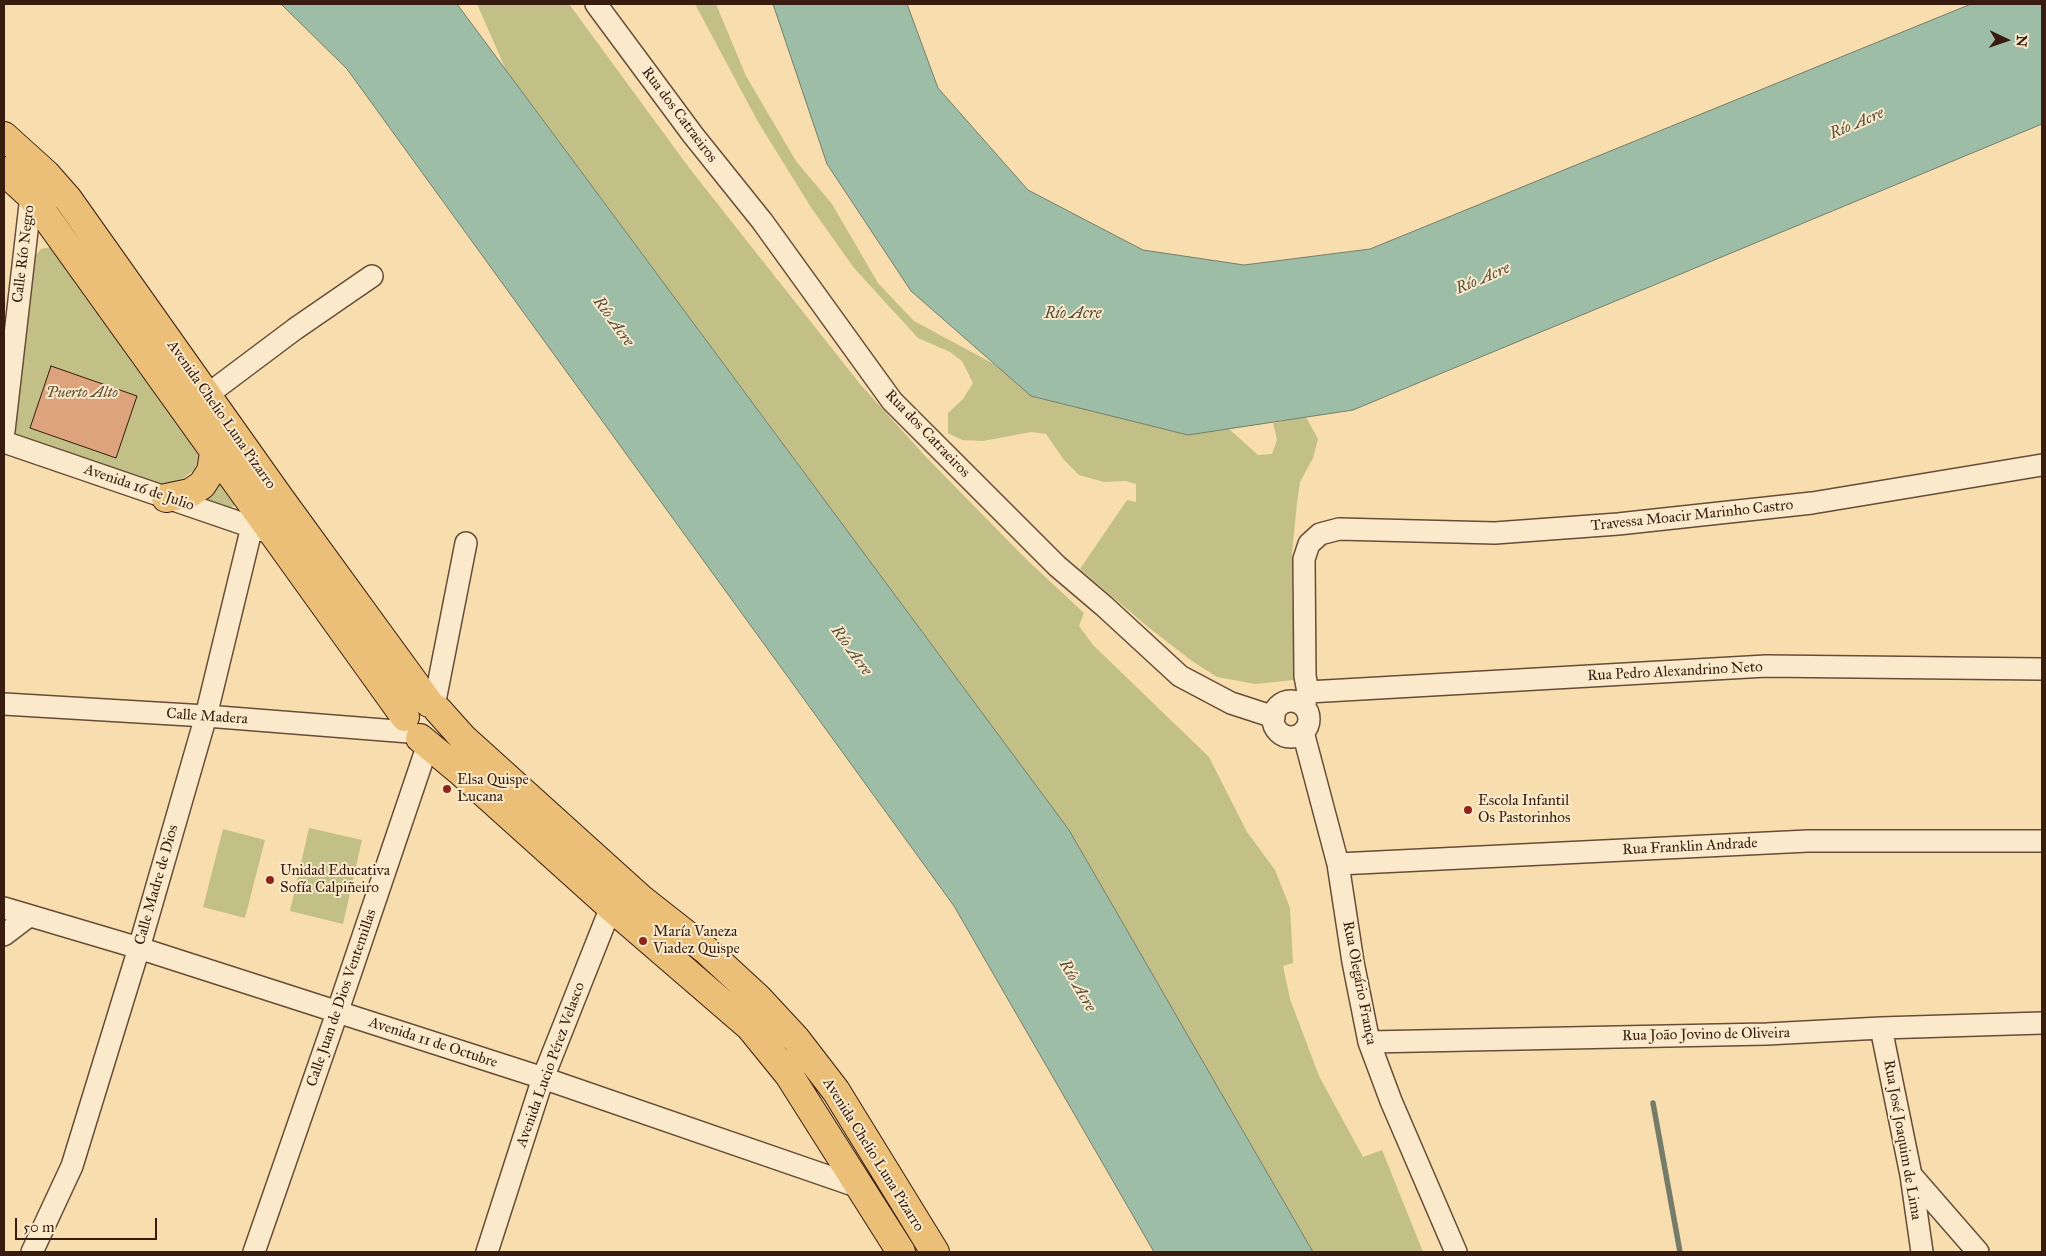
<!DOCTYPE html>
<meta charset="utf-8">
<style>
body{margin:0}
#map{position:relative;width:2046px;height:1256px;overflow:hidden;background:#f8deaf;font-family:"IM FELL Great Primer",serif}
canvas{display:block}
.frame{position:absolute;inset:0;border:5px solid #371c0f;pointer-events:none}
.north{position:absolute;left:1981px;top:15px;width:50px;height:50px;-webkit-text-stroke:4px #faeacb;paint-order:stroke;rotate:93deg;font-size:14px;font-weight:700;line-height:20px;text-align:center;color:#371c0f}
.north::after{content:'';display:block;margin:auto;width:18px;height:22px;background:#371c0f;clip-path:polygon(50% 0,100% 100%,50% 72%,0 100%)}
.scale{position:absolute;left:15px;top:1218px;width:142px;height:22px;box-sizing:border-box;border:2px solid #371c0f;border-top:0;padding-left:6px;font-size:15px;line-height:18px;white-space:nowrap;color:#371c0f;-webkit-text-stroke:4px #faeacb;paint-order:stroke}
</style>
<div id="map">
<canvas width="2046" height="1256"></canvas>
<div class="frame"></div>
<div class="north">N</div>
<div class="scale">50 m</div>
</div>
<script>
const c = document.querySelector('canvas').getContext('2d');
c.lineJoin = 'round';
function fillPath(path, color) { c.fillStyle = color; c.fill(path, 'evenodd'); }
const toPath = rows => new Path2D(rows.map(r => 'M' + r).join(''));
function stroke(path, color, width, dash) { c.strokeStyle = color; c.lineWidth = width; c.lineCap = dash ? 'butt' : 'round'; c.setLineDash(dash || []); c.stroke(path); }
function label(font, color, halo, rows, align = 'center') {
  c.font = font + ' "IM FELL Great Primer",serif'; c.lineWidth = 4; c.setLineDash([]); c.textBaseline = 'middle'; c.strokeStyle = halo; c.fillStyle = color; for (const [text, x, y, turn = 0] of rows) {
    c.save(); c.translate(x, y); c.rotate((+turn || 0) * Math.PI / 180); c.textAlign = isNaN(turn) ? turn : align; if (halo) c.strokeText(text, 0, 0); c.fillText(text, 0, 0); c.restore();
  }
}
const green = toPath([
 [477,4,569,4,690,169,860,384,926,457,1026,559,1084,613,1079,626,1093,645,1209,757,1247,832,1275,870,1290,908,1293,963,1283,966,1290,999,1319,1076,1363,1157,1382,1150,1423,1252,1313,1252,1069,830,506,70],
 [695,4,716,4,746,76,796,161,832,204,878,283,914,321,994,364,1031,396,1188,435,1229,429,1258,455,1272,454,1277,440,1273,423,1306,417,1318,439,1313,458,1300,482,1297,503,1292,553,1294,680,1255,684,1217,677,1192,661,1148,627,1080,569,1127,500,1136,502,1136,484,1126,481,1104,482,1079,475,1064,460,1046,434,1031,432,983,441,962,440,948,433,948,413,963,399,973,383,962,361,950,352,918,338,854,268,812,209,758,122],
 [51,247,61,252,197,446,198,458,195,469,184,478,171,484,159,487,21,439,13,430,33,258,41,249],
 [218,475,236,498,234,506,227,509,203,498],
 [309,828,362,840,343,924,290,911],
 [223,829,265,840,245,918,203,907]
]);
const water = toPath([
 [281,4,457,4,1069,830,1313,1252,1154,1252,954,906,347,69,281,4],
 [773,4,907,4,938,88,1028,190,1143,250,1244,265,1370,249,1971,4,2042,4,2042,124,1353,410,1188,435,1031,396,911,291,827,164,773,4]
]);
const stream = toPath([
 [1653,1103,1680,1252]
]);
const building = toPath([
 [51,366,137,396,116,458,30,428,51,366]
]);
const minor = toPath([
 [596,4,693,135,762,221,892,401,1057,566,1104,606,1180,676,1231,703,1274,717],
 [207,395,295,329,372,276],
 [4,431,31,196],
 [4,442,264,531],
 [1308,692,1766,666,2042,669],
 '1273 719a18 18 0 1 1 36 0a18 18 0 1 1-36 0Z',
 [4,704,206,716,409,732],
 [434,706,466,543],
 [1304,706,1308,692,1305,676,1304,559,1309,544,1320,534,1339,529,1495,533,1618,524,1812,503,2042,465],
 [1303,732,1338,864,1353,962,1369,1042,1391,1101,1456,1252],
 [1338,864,1808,841,2042,841],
 [4,908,139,948,543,1078,859,1187],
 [4,935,29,916],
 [1881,1028,1911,1175,1922,1252],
 [1369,1042,1767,1034,1881,1028,2042,1023],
 [1911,1175,1978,1252],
 [32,1252,72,1166,139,948,206,716,256,510],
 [254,1252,337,1013,428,744],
 [487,1252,543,1078,611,907]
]);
const primary = toPath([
 [4,136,46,174,68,199,279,497,429,703],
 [4,171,31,196,405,717],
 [166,498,190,493,202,485,211,471,214,453],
 [438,710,464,739,640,898,706,950,758,998,796,1039,836,1091,935,1252],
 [420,738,461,772,611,907,750,1027,789,1075,901,1252]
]);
const markers = [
 [447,789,5,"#8f2418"],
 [1468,810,5,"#8f2418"],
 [270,880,5,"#8f2418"],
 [643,941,5,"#8f2418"]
];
const streetNames = [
 ["Rua dos Catraeiros",679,115,53],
 ["Calle Río Negro",24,254,-83],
 ["Avenida Chelio Luna Pizarro",221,415,55],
 ["Rua dos Catraeiros",927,434,46],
 ["Avenida 16 de Julio",139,488,19],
 ["Travessa Moacir Marinho Castro",1692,516,-6],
 ["Rua Pedro Alexandrino Neto",1675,672,-3],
 ["Calle Madera",207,717,4],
 ["Rua Franklin Andrade",1690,847,-3],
 ["Calle Madre de Dios",157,885,-74],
 ["Rua Olegário França",1359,983,79],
 ["Calle Juan de Dios Ventemillas",342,998,-71],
 ["Rua João Jovino de Oliveira",1706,1035,-1],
 ["Avenida 11 de Octubre",433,1043,18],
 ["Avenida Lucio Pérez Velasco",551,1065,-70],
 ["Rua José Joaquim de Lima",1902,1140,80],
 ["Avenida Chelio Luna Pizarro",873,1155,58]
];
const parkNames = [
 ["Puerto Alto",82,393]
];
const poiNames = [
 ["Elsa Quispe",457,780],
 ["Lucana",457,797],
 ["Escola Infantil",1478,801],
 ["Os Pastorinhos",1478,818],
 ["Unidad Educativa",280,871],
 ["Sofía Calpiñeiro",280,888],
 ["María Vaneza",653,932],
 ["Viadez Quispe",653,949]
];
const waterNames = [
 ["Río Acre",1857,124,-23],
 ["Río Acre",1483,279,-23],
 ["Río Acre",1073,314],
 ["Río Acre",613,322,54],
 ["Río Acre",851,651,54],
 ["Río Acre",1077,986,60]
];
fillPath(green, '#c2c087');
fillPath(water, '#9ebda7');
stroke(water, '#757d6a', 1);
stroke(stream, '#757d6a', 5.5);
fillPath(building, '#dca37c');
stroke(building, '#371c0f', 1);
stroke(minor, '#674c37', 24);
stroke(primary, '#371c0f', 30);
stroke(minor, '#faeacb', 21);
stroke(primary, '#ecbf78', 28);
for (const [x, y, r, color] of markers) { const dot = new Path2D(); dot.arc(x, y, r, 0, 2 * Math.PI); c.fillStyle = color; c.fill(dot); stroke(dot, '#faeacb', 2); }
label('15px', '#371c0f', '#faeacb', streetNames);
label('italic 15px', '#614d33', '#faeacb', parkNames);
label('15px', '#371c0f', '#faeacb', poiNames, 'left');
label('italic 16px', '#564c3d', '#faeacb', waterNames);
</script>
